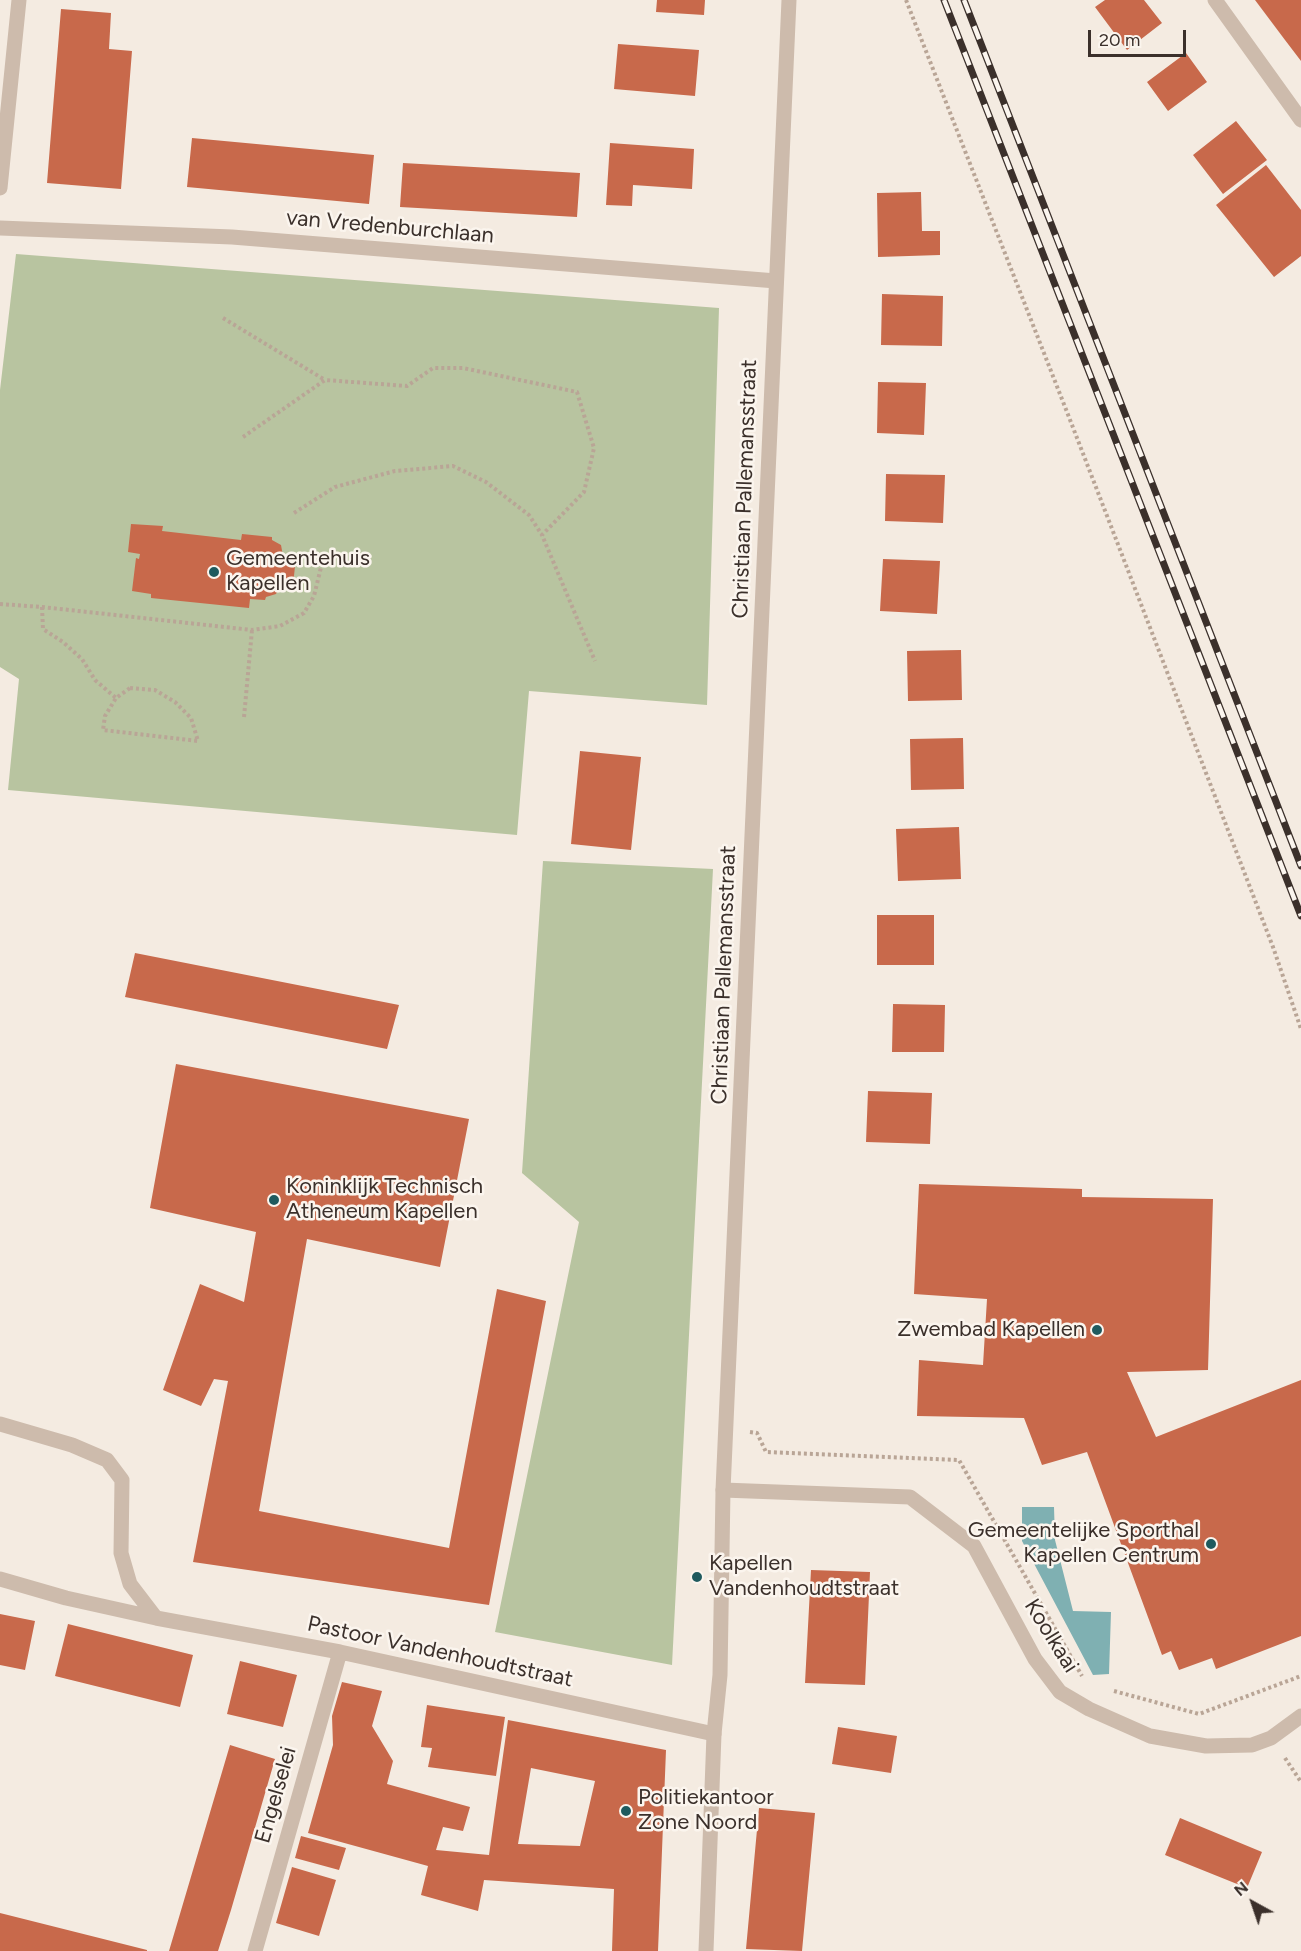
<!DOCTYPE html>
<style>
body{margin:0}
#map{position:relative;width:1301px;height:1951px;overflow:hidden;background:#f4ebe1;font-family:Figtree,sans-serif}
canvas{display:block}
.north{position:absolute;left:1223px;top:1873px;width:60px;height:60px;-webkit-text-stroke:4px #fbf5ee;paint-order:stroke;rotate:320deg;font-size:16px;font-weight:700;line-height:24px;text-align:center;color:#3b302b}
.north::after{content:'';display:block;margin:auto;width:21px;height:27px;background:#3b302b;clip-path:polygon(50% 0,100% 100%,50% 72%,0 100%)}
.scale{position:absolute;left:1088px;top:30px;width:98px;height:27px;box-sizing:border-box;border:3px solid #3b302b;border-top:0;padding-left:8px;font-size:18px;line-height:21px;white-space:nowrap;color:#3b302b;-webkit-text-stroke:4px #fbf5ee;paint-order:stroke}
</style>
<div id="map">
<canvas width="1301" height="1951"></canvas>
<div class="north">N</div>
<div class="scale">20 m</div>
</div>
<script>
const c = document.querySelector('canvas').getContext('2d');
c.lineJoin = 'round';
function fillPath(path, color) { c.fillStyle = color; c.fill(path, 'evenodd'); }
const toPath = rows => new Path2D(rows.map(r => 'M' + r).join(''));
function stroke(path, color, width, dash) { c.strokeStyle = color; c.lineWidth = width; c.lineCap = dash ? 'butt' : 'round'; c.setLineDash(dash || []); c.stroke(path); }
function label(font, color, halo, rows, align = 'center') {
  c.font = font + ' Figtree,sans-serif'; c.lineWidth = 5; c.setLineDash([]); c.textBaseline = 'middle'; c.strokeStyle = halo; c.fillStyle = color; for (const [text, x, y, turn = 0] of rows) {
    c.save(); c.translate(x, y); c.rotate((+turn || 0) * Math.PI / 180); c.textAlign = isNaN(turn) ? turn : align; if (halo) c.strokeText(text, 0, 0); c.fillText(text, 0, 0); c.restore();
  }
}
const green = toPath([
 [16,254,719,308,707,705,529,691,517,835,8,790,19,679,0,667,0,390],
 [543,861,713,869,672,1665,495,1632,579,1222,522,1173]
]);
const water = toPath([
 [1022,1507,1054,1507,1055,1540,1073,1611,1111,1612,1109,1674,1093,1675,1022,1541]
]);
const building = toPath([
 [657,0,705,0,704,15,656,12],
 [1105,0,1144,0,1162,23,1127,50,1095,7],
 [1255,0,1301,0,1301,61,1285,40],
 [61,9,111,13,109,49,132,51,121,189,47,183],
 [618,44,699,50,695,96,614,89],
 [1186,53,1207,82,1168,111,1147,82],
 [1236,121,1267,160,1223,194,1193,155],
 [192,138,374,155,369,204,187,187],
 [610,143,694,149,692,189,633,185,632,206,606,205],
 [403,163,580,173,577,217,400,207],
 [1266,165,1301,210,1301,256,1274,277,1216,205],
 [921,192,922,231,940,231,940,255,878,257,877,193],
 [882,294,943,296,942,346,881,345],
 [878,382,926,383,924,435,877,433],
 [886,474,945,475,943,523,885,521],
 [131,524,163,526,162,531,241,540,242,534,272,537,272,540,281,545,283,556,296,557,293,585,280,585,276,594,266,597,265,600,250,599,249,608,151,598,151,594,132,591,136,558,139,559,140,554,128,552],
 [883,559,940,561,937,614,880,611],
 [961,650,962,700,908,701,907,651],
 [963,738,964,789,911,790,910,739],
 [580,751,641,757,631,850,571,844],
 [959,827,961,879,898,881,896,829],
 [877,915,934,915,934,965,877,965],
 [135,953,399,1005,387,1049,125,997],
 [893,1004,945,1005,944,1052,892,1052],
 [176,1064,469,1119,440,1267,307,1239,259,1511,449,1548,497,1289,546,1301,489,1605,193,1562,228,1381,214,1379,201,1406,163,1390,200,1284,244,1302,256,1232,150,1208],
 [868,1091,932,1093,930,1144,866,1142],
 [919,1184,1082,1189,1082,1197,1213,1199,1208,1370,1127,1372,1156,1437,1301,1380,1301,1636,1216,1669,1212,1658,1179,1670,1171,1651,1162,1655,1087,1452,1042,1465,1024,1418,917,1416,919,1360,983,1365,987,1299,914,1294],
 [811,1570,870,1572,865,1685,805,1683],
 [0,1614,35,1621,25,1670,0,1665],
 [68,1624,193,1655,180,1707,55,1676],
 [240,1661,297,1675,283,1727,227,1714],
 [342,1682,382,1691,372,1726,393,1761,387,1784,470,1807,463,1831,443,1827,436,1850,489,1855,508,1720,666,1750,658,1951,612,1951,614,1889,484,1880,478,1911,421,1895,428,1866,308,1833,333,1745,332,1716],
 [531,1768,595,1781,580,1846,518,1844],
 [427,1705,505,1717,496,1776,428,1767,432,1748,421,1747],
 [838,1727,897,1736,891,1773,832,1764],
 [230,1745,275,1759,231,1910,218,1951,169,1951],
 [759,1808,815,1813,802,1951,746,1949],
 [1180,1818,1262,1852,1247,1888,1165,1855],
 [301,1836,346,1848,339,1870,295,1858],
 [292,1867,336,1880,319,1936,276,1923],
 [0,1913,147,1950,147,1951,0,1951]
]);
const path = toPath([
 [906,0,1067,412,1273,947,1301,1029],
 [223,318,325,380],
 [243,437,325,380,407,386,433,368,463,368,577,392,594,448,584,492,542,535,595,661],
 [294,513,335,487,395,471,453,466,486,482,529,515,542,535],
 [0,604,42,607,252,630,280,626,304,613,314,596,324,555],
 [42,607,43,629,63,642,82,659,95,680,116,698],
 [130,688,155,690,175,702,191,718,198,741,103,730,105,716,116,698,130,688],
 [244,717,252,630],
 [750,1432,757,1433,766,1452,959,1460,1082,1676],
 [1114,1691,1199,1714,1301,1676],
 [1285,1758,1301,1782]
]);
const minor = toPath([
 [1215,0,1301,120],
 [0,188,19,0],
 [0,228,232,237,776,281],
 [0,1424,72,1445,107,1460,122,1480,121,1553,130,1584,156,1618],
 [723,1490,910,1497,974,1546,1035,1659,1060,1692,1089,1709,1150,1736,1206,1746,1252,1745,1271,1738,1301,1716],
 [0,1579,66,1598,156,1618,340,1652,714,1734],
 [255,1951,340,1652]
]);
const tertiary = toPath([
 [706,1951,714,1734,720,1675,723,1490,789,0]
]);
const rail = toPath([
 [944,0,1301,916],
 [964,0,1301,866]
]);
const markers = [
 [214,572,6,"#1f5a5e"],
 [274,1200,6,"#1f5a5e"],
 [1097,1330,6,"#1f5a5e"],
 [1211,1544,6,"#1f5a5e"],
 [697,1577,6,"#1f5a5e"],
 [626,1811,6,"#1f5a5e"]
];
const streetNames = [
 ["van Vredenburchlaan",390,227,5],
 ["Christiaan Pallemansstraat",745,489,-88],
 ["Christiaan Pallemansstraat",724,975,-88],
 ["Koolkaai",1051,1636,58],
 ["Pastoor Vandenhoudtstraat",440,1652,12],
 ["Engelselei",276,1795,-74]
];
const poiNames = [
 ["Gemeentehuis",226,559],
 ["Kapellen",226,584],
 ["Koninklijk Technisch",286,1187],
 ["Atheneum Kapellen",286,1212],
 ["Zwembad Kapellen",1085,1330,"right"],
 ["Gemeentelijke Sporthal",1199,1531,"right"],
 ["Kapellen Centrum",1199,1556,"right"],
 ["Kapellen",709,1564],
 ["Vandenhoudtstraat",709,1589],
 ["Politiekantoor",638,1798],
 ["Zone Noord",638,1823]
];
fillPath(green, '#b8c4a0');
fillPath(water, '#7fb0b2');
fillPath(building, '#c8694b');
stroke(path, '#b9a596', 4, [3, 3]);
stroke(minor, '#cdbbac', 15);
stroke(tertiary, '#cdbbac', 15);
stroke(rail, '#3b302b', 7);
stroke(rail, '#fbf5ee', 4.5, [14]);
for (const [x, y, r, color] of markers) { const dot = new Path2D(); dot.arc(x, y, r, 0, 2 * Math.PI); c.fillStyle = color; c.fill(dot); stroke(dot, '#fbf5ee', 2); }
label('22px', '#3b302b', '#fbf5ee', streetNames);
label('22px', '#3b302b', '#fbf5ee', poiNames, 'left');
</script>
